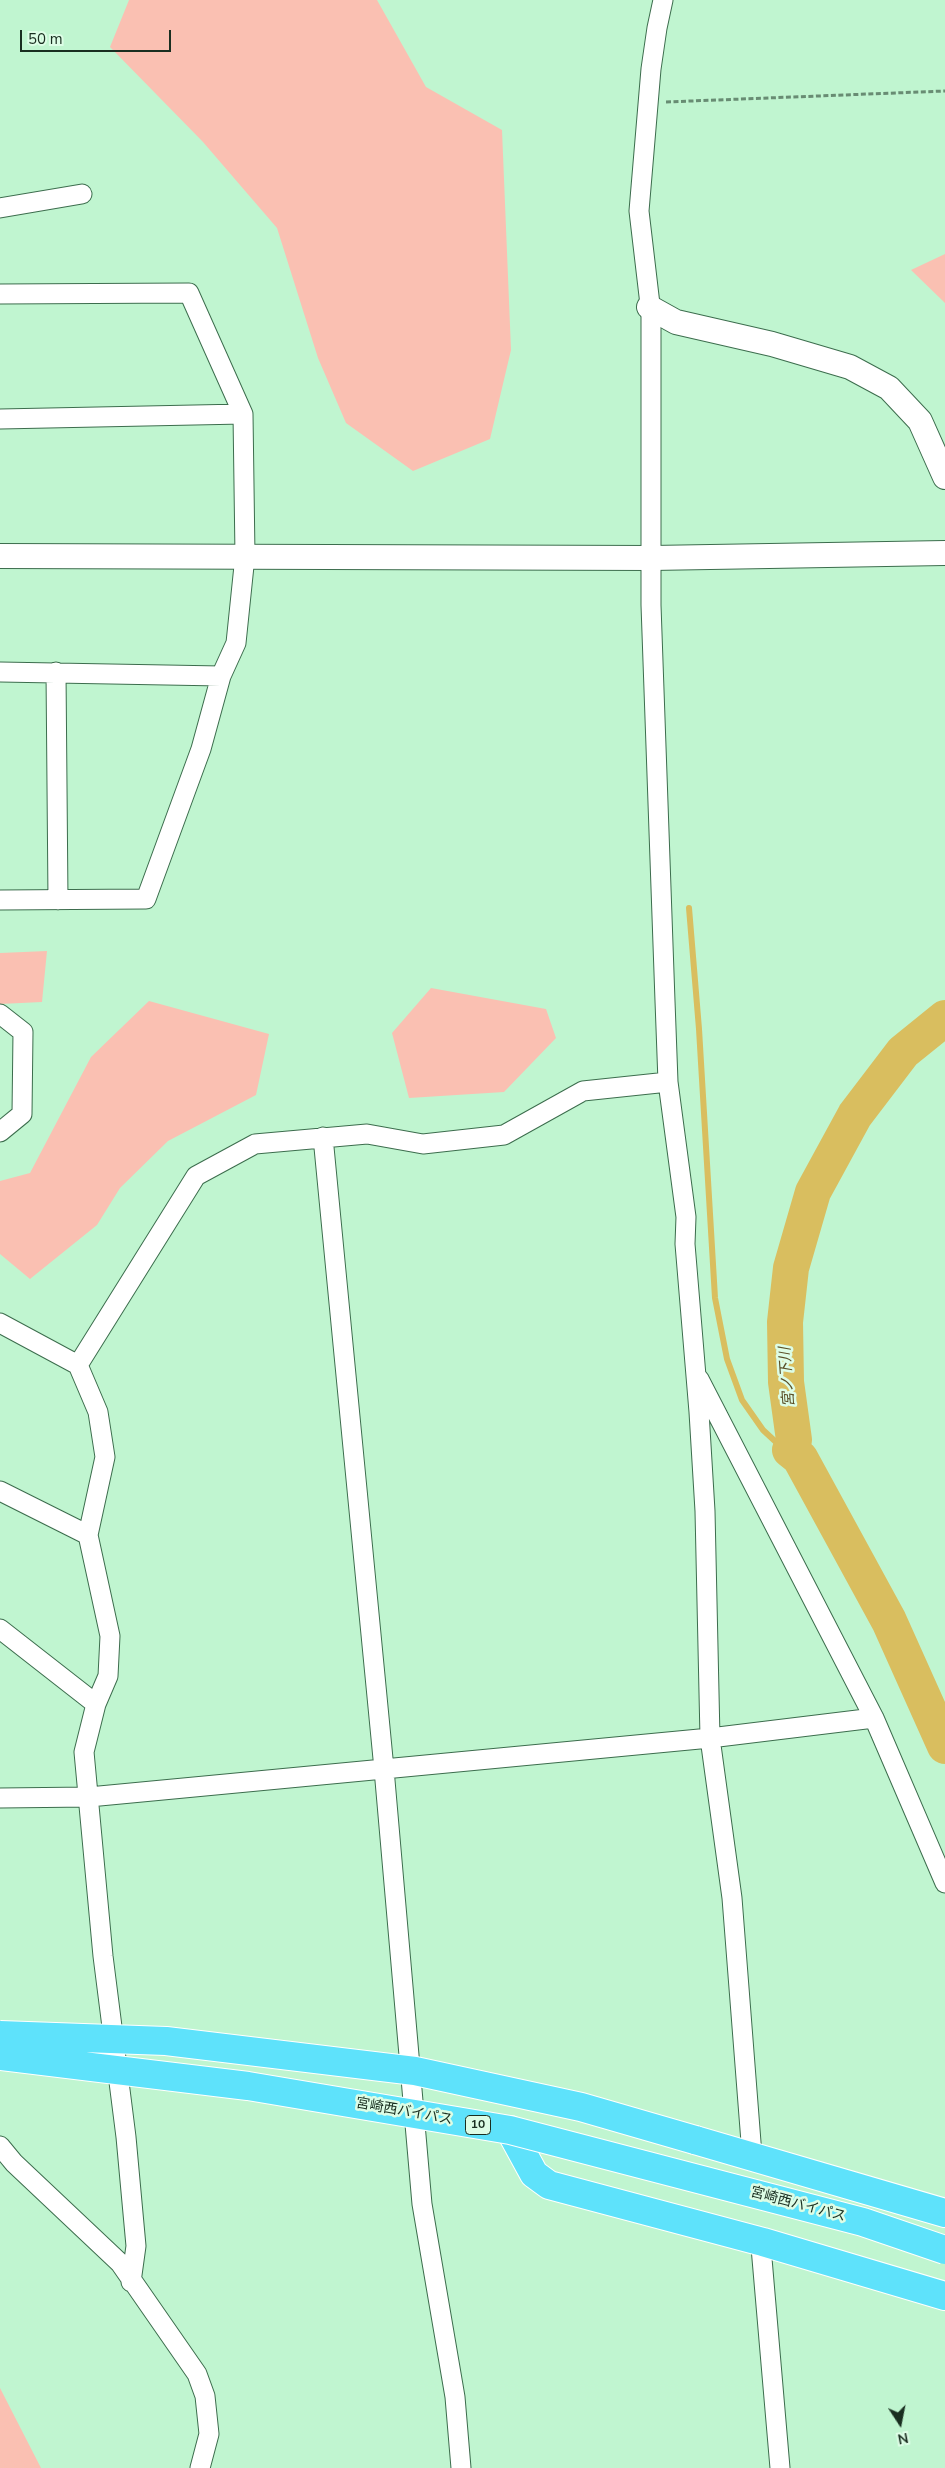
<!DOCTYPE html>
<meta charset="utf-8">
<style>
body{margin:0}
#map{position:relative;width:945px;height:2468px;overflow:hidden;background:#c0f5d0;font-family:"Nunito Sans",sans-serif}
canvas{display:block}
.north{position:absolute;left:875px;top:2398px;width:50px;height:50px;-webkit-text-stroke:4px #ddfde6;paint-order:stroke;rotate:169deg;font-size:14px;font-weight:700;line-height:20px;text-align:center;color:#192e20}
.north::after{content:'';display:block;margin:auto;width:18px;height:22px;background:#192e20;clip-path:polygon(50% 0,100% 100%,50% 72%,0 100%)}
.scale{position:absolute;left:20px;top:30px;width:151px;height:22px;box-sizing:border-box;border:2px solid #192e20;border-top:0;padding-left:6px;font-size:15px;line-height:18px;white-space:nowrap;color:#192e20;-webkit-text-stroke:4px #ddfde6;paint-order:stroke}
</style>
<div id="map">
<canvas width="945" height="2468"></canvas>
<div class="north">N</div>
<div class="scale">50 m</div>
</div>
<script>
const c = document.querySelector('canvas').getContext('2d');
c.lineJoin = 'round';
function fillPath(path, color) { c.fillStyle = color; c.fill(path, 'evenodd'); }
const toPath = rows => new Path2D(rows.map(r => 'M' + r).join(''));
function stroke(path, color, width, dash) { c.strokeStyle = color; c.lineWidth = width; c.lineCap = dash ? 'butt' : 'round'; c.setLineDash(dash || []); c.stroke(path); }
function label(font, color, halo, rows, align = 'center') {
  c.font = font + ' "Nunito Sans","Noto Sans JP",sans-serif'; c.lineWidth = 5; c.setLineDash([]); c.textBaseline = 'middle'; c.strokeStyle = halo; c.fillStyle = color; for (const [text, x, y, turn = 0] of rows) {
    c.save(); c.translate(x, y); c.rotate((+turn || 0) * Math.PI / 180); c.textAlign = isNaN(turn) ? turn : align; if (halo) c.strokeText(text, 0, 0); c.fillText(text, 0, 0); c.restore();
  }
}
const green = toPath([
 [129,0,377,0,426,87,502,130,511,350,490,439,413,471,346,423,318,358,277,228,203,142,110,47],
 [945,254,945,303,911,270],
 [47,951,42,1002,0,1004,0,953],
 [431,988,546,1009,556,1038,504,1092,409,1098,392,1033],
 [149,1001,269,1034,256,1095,168,1141,120,1188,97,1225,30,1279,0,1254,0,1181,30,1173,91,1057],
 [0,2388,41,2468,0,2468]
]);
const stream = toPath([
 [689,908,699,1029,715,1298,727,1359,742,1400,763,1430,777,1443,790,1450]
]);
const river = toPath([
 [945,1018,903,1052,855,1115,813,1192,791,1268,785,1322,786,1382,794,1440,790,1450,800,1458,889,1621,945,1746]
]);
const path = toPath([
 [666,102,945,91]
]);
const minor = toPath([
 [663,0,657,28,651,69,639,211,651,313,651,605,665,1001,668,1082,686,1217,685,1244,699,1412,705,1511,710,1738,732,1898,752,2155],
 [0,208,82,194],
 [0,294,189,293,243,414,245,556,236,643,221,676,201,749,146,899,0,900],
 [0,419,243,414],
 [0,672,221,676],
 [56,672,58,900],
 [0,1014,23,1032,22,1114,0,1132],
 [323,1137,384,1769,422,2204,455,2397,461,2468],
 [0,1323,78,1365,98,1412,105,1457,88,1535,110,1636,108,1676,96,1704,84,1752,103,1956,126,2137,136,2246,131,2282],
 [78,1365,196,1176,255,1144,367,1134,423,1144,504,1135,583,1091,668,1082],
 [699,1379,874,1718,945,1883],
 [0,1491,88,1535],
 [0,1629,96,1704],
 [0,1798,89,1797,710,1738,874,1718],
 [0,2146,14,2163,120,2263,197,2374,205,2396,209,2434,200,2468],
 [763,2242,761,2247,780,2468]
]);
const tertiary = toPath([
 [649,307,676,322,772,344,850,367,889,388,920,421,945,477],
 [0,556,652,558,945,553]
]);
const trunk = toPath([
 [510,2130,534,2174,549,2185,763,2242,945,2296],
 [695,2140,945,2213]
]);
const trunkBridge = toPath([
 [0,2035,166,2041,415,2071,581,2107,695,2140],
 [0,2056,248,2086,510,2130,863,2222,945,2250]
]);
const shields = [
 [478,2125,25]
];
const shieldNames = [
 ["10",478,2125]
];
const streetNames = [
 ["宮崎西バイパス",404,2112,10],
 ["宮崎西バイパス",798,2205,15]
];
const waterNames = [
 ["宮ノ下川",788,1377,-94]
];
fillPath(green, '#fac0b2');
stroke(stream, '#d9be5f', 6);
stroke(river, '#d9be5f', 36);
stroke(minor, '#3c6d4d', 21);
stroke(tertiary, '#3c6d4d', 26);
stroke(trunk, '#fff', 30);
stroke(path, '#688c73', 3, [5, 2.5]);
stroke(minor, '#fff', 19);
stroke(tertiary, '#fff', 24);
stroke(trunk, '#5ee2fb', 28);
stroke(trunkBridge, '#fff', 30, []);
stroke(trunkBridge, '#5ee2fb', 28);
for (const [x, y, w] of shields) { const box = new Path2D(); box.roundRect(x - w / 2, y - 9.5, w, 19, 4); c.fillStyle = '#ddfde6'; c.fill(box); stroke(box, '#192e20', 1); }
label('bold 12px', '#192e20', null, shieldNames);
label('14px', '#192e20', '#ddfde6', streetNames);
label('italic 15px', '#5a4f27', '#ddfde6', waterNames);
</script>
